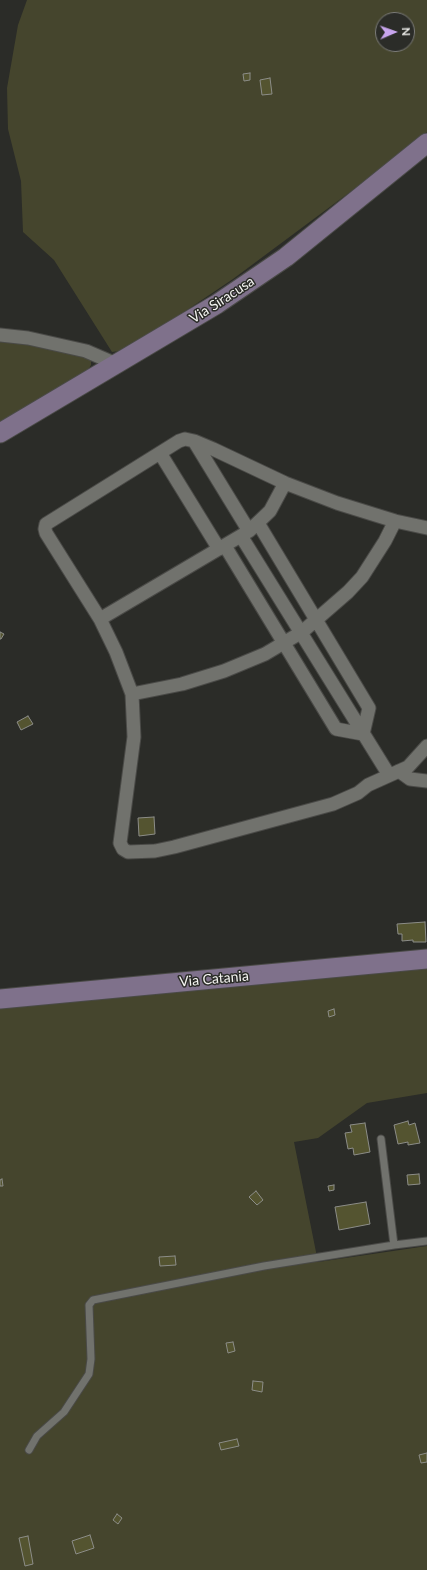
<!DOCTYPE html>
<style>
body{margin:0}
#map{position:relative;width:427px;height:1570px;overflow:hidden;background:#2b2c28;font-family:Lato,sans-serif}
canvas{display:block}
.north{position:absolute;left:375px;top:12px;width:40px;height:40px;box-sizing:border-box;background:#2b2c28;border:1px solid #7c7c79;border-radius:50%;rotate:88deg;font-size:11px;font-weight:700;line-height:16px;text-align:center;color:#f5f5f2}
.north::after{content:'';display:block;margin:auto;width:14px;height:18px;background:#c8a5ee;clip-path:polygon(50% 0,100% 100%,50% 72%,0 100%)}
</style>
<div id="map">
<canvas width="427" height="1570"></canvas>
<div class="north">N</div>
</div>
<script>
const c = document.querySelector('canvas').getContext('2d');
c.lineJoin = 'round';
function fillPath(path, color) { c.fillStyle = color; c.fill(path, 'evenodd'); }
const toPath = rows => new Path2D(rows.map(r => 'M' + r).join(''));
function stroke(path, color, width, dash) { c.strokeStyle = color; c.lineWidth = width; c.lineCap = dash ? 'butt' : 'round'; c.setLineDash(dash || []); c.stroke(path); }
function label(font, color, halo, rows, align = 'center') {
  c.font = font + ' Lato,sans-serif'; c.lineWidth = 3; c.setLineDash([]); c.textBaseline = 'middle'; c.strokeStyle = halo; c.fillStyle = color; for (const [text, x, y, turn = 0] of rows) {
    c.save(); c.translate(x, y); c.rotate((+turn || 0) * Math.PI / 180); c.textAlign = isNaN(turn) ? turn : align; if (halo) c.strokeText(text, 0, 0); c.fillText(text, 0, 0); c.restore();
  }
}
const green = toPath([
 [27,0,427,0,427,132,354,189,233,279,144,339,125,350,112,352,54,260,23,232,21,181,8,129,7,88,18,25],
 [383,20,407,20,407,44,383,44],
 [0,339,87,356,91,361,91,365,87,372,0,422],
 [427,967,427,1093,367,1103,318,1138,294,1142,318,1262,427,1246,427,1570,0,1570,0,1006]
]);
const building = toPath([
 [250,73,250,80,244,81,243,74,250,73],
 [270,78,272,94,262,95,260,80,270,78],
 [0,632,4,634,1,639,0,639,0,632],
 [28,716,33,724,21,730,17,722,28,716],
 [154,817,155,834,139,836,138,818,154,817],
 [425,922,426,942,413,942,413,940,402,941,402,934,398,934,397,924,425,922],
 [334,1009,335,1015,329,1017,328,1011,334,1009],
 [408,1121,409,1125,415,1123,420,1143,408,1145,408,1142,398,1144,394,1125,408,1121],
 [365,1123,370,1152,354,1155,353,1148,348,1149,345,1133,352,1132,350,1125,365,1123],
 [419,1174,420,1184,408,1185,407,1175,419,1174],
 [2,1179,3,1186,0,1186,0,1180,2,1179],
 [334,1185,334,1190,329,1191,328,1186,334,1185],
 [256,1191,263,1200,257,1205,249,1197,256,1191],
 [366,1202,370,1224,339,1230,335,1207,366,1202],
 [175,1256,176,1265,160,1266,159,1257,175,1256],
 [233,1342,235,1351,228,1353,226,1343,233,1342],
 [253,1381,263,1382,262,1392,252,1390,253,1381],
 [237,1439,239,1446,221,1450,219,1443,237,1439],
 [427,1453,427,1462,421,1463,419,1455,427,1453],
 [117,1514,122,1518,118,1524,113,1520,117,1514],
 [90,1535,94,1548,76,1554,72,1541,90,1535],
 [28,1536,33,1564,25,1566,19,1538,28,1536]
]);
const lane = toPath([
 [381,1139,394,1245],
 [29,1450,37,1436,64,1412,89,1374,91,1359,89,1305,93,1300,264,1266,394,1245,427,1241]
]);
const street = toPath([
 [0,335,28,338,86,351,116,364],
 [194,441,249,531],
 [160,453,219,549],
 [427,528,395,521,337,503,285,483,213,449,194,441,185,439,179,441,46,524,45,529,46,533,100,619,116,652,132,694,134,737,120,843,123,849,128,852,155,851,174,847,333,804,358,793,368,785,408,767,427,746],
 [241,536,389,775],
 [225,546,336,729,363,734,369,708,258,523],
 [100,619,249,531,270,511,285,483],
 [132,694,182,684,224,671,265,654,302,632,348,592,362,577,385,541,395,521],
 [399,771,410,779,427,781]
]);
const secondary = toPath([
 [0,433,217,304,286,257,427,143],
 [0,999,427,959]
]);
const streetNames = [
 ["Via Siracusa",222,300,-33],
 ["Via Catania",214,979,-5]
];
fillPath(green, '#45452d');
fillPath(building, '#545430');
stroke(building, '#8c8d88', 1);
stroke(lane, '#4a4a47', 9);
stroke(street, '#4a4a47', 15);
stroke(secondary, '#4a4a47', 21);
stroke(lane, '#71726d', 7);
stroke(street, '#71726d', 13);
stroke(secondary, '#7f718b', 19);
label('14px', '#f5f5f2', '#2b2c28', streetNames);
</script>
